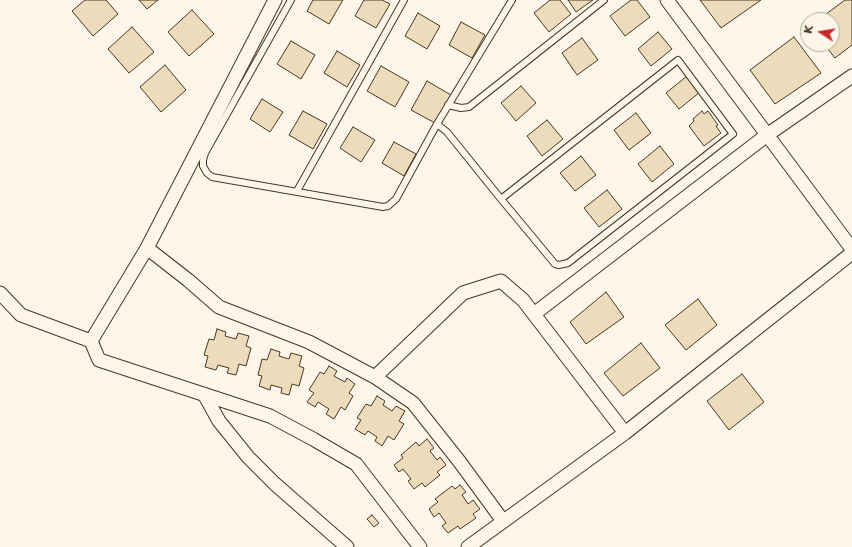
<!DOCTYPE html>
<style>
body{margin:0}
#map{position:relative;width:852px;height:547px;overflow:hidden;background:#fbf6e9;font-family:"DejaVu Sans",sans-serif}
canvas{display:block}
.north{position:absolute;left:800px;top:12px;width:40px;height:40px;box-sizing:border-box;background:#fbf6e9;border:1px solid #b4a999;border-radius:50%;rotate:282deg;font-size:11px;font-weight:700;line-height:16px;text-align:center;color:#4a3520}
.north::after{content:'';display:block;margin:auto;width:14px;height:18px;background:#c62828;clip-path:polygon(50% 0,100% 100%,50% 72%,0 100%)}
</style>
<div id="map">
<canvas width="852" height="547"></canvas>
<div class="north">K</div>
</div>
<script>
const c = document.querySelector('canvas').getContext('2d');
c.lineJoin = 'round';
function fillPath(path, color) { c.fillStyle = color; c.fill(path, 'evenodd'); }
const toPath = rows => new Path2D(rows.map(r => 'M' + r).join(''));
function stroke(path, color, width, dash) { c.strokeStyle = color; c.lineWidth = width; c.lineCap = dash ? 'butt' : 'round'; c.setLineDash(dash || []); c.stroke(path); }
const building = toPath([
 [85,0,106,0,118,14,93,36,72,11,85,0],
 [139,0,158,0,147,9,139,0],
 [313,0,343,0,329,24,307,11,313,0],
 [364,0,382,0,390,4,376,28,355,16,364,0],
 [550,0,560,0,571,14,549,32,534,13,550,0],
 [568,0,593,0,576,12,568,0],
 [631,0,637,0,650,17,625,36,610,16,631,0],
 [700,0,761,0,721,28,700,0],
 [845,0,852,0,852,45,835,58,824,44,832,44,832,20,818,20,845,0],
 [192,10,214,34,189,56,168,32,192,10],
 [418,13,440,26,427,49,405,36,418,13],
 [461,22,485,35,472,58,449,45,461,22],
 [132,27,154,52,129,73,108,49,132,27],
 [658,32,672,49,651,66,638,49,658,32],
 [794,37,821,73,775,104,750,70,794,37],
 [582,38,598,60,577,75,562,53,582,38],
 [291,41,315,55,301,79,277,64,291,41],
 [337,51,360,65,347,87,324,73,337,51],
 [165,65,186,90,161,112,140,87,165,65],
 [381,66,409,82,395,107,367,91,381,66],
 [687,76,700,92,679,109,666,93,687,76],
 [427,81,451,95,435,123,411,110,427,81],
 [521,86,536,103,516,121,501,103,521,86],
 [262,99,283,112,270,132,250,119,262,99],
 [303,111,327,124,313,149,289,135,303,111],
 [702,111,704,114,708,111,718,125,716,126,721,133,704,146,689,126,694,121,693,119,702,111],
 [636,113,651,133,629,150,614,130,636,113],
 [547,120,563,139,542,156,527,136,547,120],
 [353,127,375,140,361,162,340,148,353,127],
 [394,142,416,154,404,176,382,163,394,142],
 [660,146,674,164,652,182,638,164,660,146],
 [581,156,596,175,575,191,560,173,581,156],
 [607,190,622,209,599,227,584,208,607,190],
 [606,292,624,317,586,344,570,322,606,292],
 [698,299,717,325,686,350,665,325,698,299],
 [217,329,226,332,225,336,236,339,238,333,249,336,246,346,251,348,246,366,239,364,236,375,227,373,229,368,218,365,216,370,205,367,208,356,204,355,209,339,214,340,217,329],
 [641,343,660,368,623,396,604,373,641,343],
 [271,349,280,352,279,356,289,359,291,353,302,356,299,366,304,368,299,386,292,384,289,395,281,393,282,388,271,385,270,390,259,386,262,376,258,375,262,359,267,360,271,349],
 [329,366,337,371,334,376,345,382,347,378,355,384,349,393,353,396,345,410,341,407,334,419,326,414,329,409,318,402,315,407,307,402,314,393,309,390,320,372,324,374,329,366],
 [742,374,764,402,729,430,707,401,742,374],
 [377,396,385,401,383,405,392,411,396,406,405,411,399,421,404,424,394,440,388,436,382,446,375,441,377,437,368,431,365,435,355,429,361,420,357,418,366,404,371,406,377,396],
 [427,439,434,448,430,451,437,460,440,457,446,465,437,472,440,475,425,487,422,483,414,489,408,481,411,479,403,469,399,472,394,465,403,458,401,455,416,442,419,446,427,439],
 [460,485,466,492,462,495,468,504,473,500,480,509,473,514,476,518,460,529,458,526,448,533,442,526,446,523,439,513,434,517,429,509,438,502,435,499,452,486,455,489,460,485],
 [372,515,379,523,374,527,367,519,372,515]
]);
const lane = toPath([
 [291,0,205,153,203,160,203,166,207,173,212,177,383,207,388,206,396,199,437,124,512,0],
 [448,105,461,108,469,107,604,0],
 [437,124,447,132,501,199,555,264,559,265,568,263,733,134,678,60,501,199],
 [297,191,404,0]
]);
const street = toPath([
 [275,0,147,248,188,280,219,307,309,342,375,377,413,403,459,461,503,521],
 [667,0,852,249],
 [147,248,91,341,99,360,270,416,313,439,356,464,420,547],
 [0,293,21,315,91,341],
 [534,314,767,135,852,76],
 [375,377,463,293,501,281,523,300,625,433],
 [204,394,219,421,248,457,275,484,347,547],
 [468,547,625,433,852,253]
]);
fillPath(building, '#ecdcbc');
stroke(building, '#4a3520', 1);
stroke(lane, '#4a3520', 8);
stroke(street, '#4a3520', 15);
stroke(lane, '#fbf6e9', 6);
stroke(street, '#fbf6e9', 13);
</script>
